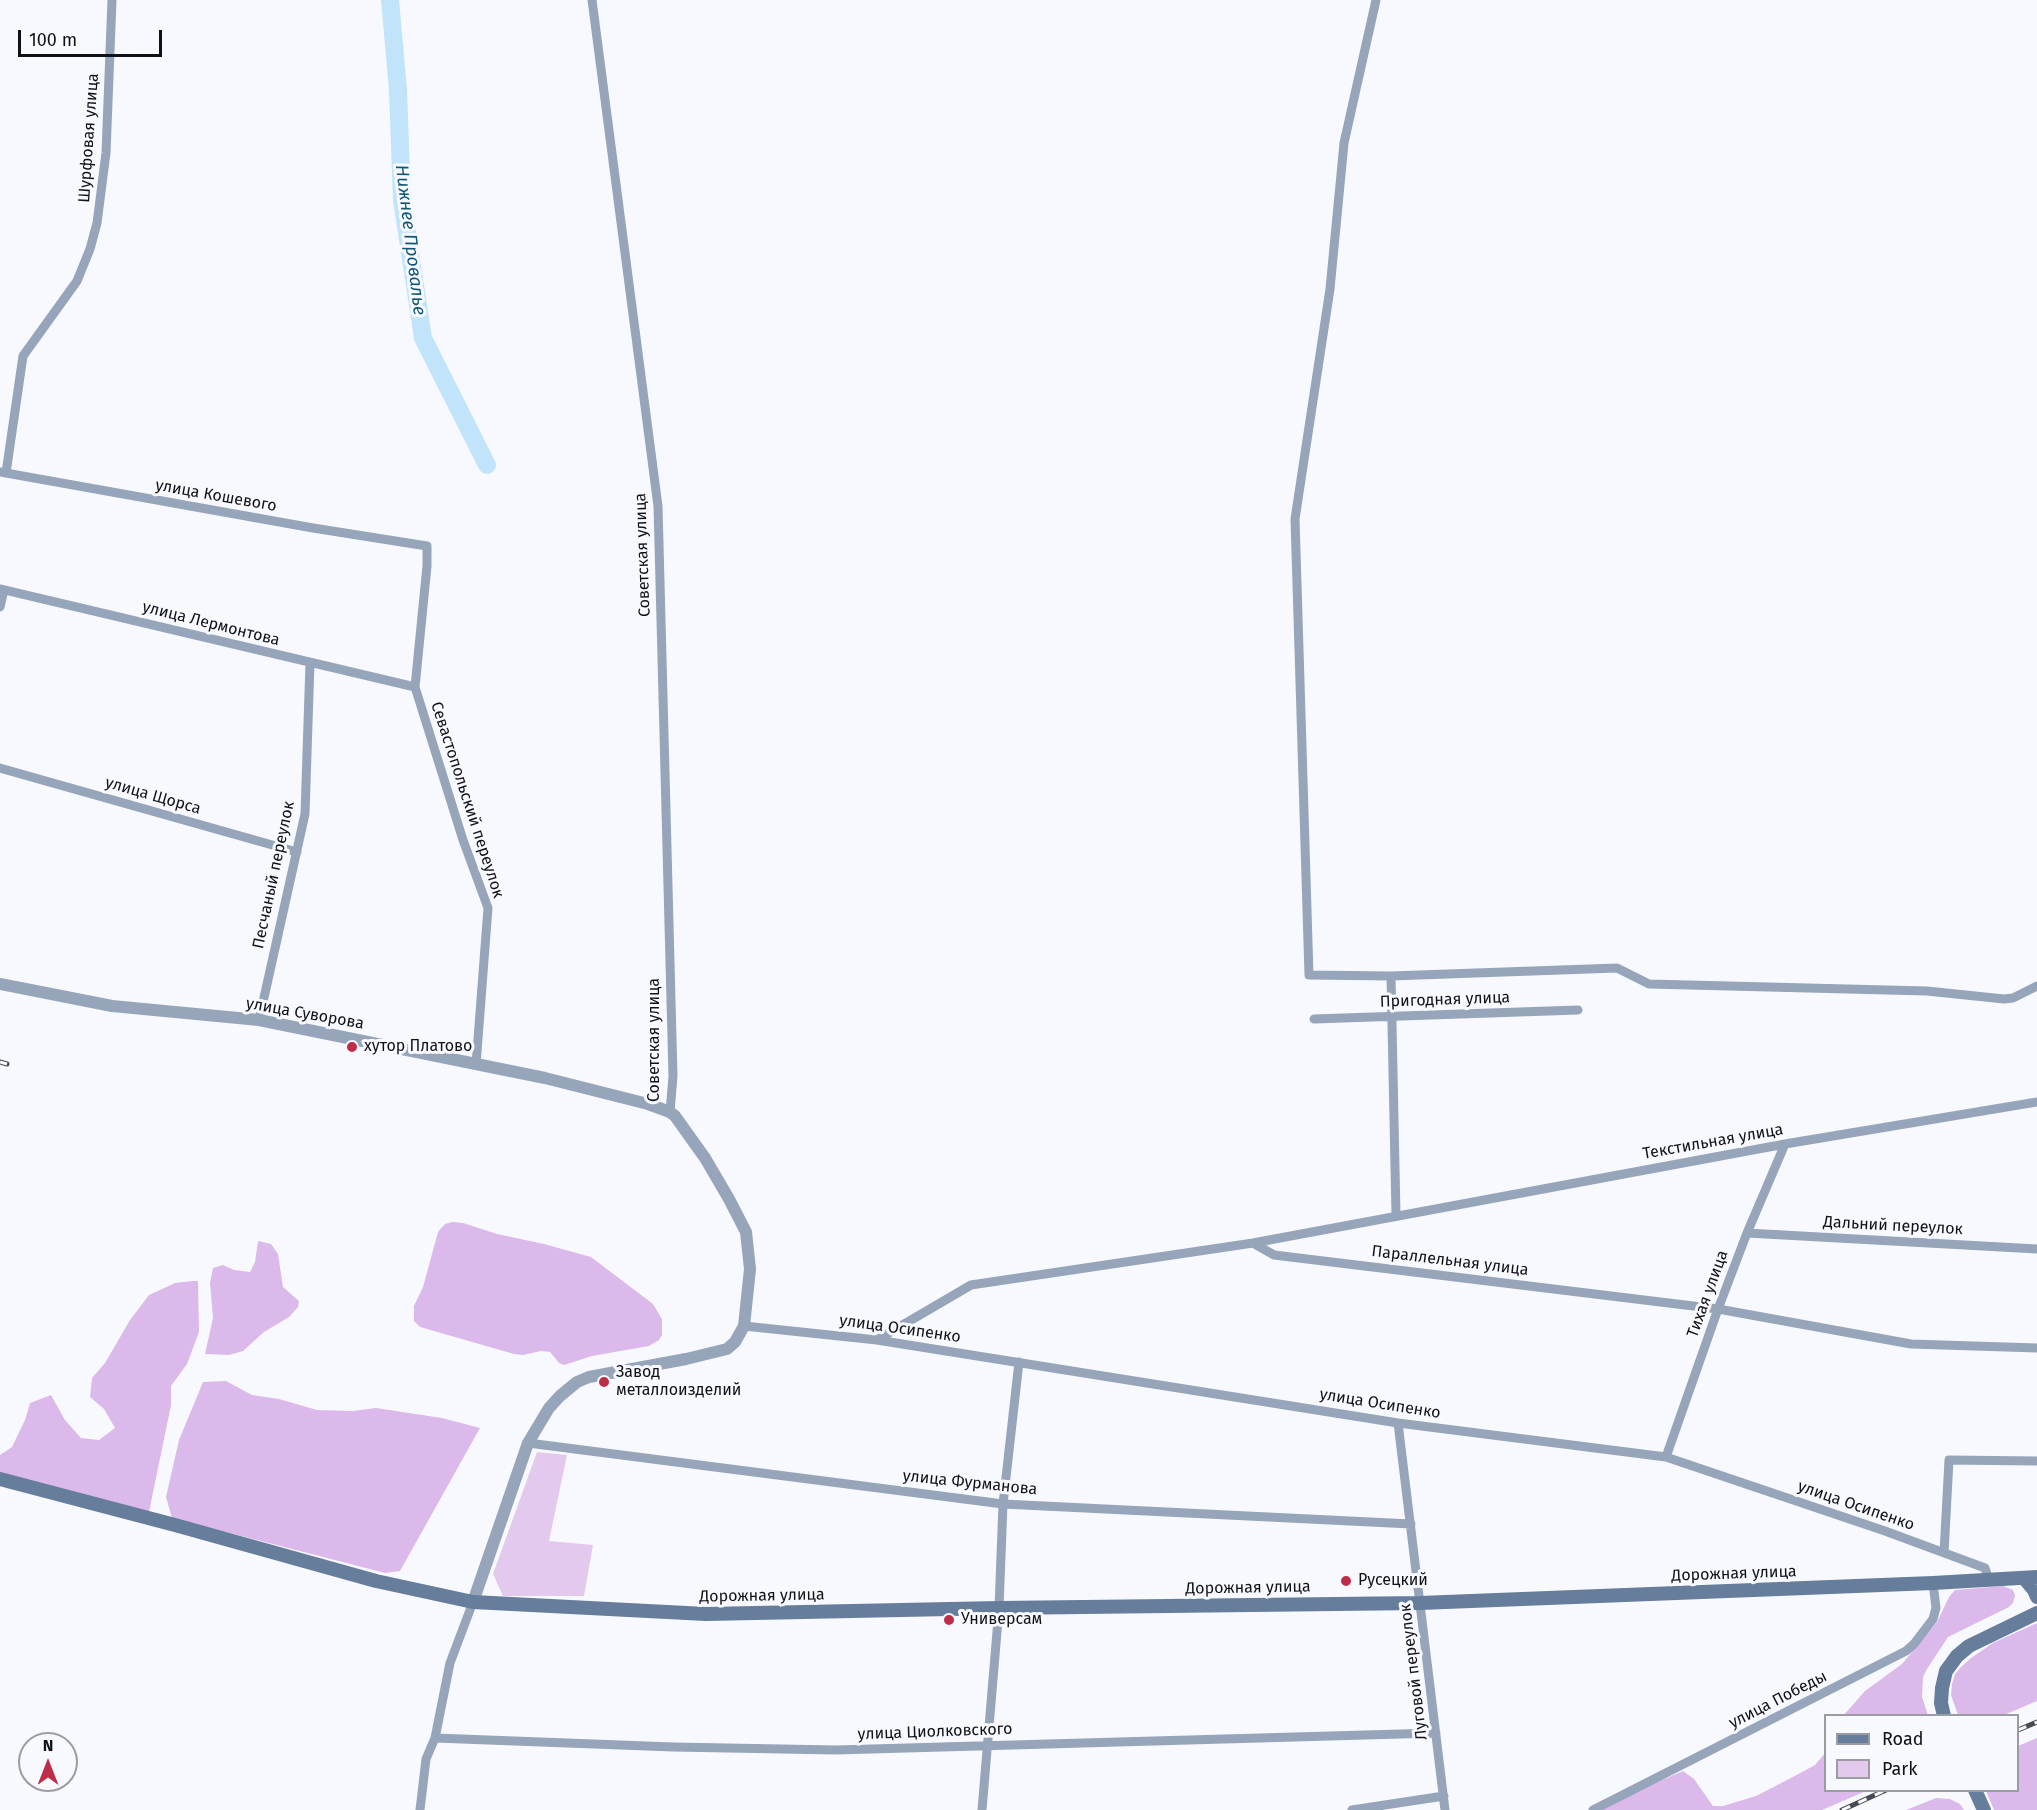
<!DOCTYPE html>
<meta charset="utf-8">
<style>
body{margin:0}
#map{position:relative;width:2037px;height:1810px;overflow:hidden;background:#f8f9fe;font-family:"Fira Sans",sans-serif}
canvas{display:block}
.legend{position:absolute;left:1824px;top:1714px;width:195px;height:78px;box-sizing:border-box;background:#f8f9fe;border:2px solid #9b9ca2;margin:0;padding:8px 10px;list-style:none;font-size:18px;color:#101118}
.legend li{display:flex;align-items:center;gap:12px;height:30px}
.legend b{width:30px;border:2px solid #9b9ca2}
.north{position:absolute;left:18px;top:1732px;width:60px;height:60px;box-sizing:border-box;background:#f8f9fe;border:2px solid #9b9ca2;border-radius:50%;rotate:0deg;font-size:16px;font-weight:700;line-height:24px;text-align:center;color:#101118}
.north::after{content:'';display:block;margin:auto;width:21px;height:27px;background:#be2d48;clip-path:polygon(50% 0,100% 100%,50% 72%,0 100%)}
.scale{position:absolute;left:18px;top:30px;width:144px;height:27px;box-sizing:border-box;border:3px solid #101118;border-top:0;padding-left:8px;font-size:18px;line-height:21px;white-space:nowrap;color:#101118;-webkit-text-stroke:4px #f8f9fe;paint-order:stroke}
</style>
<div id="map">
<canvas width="2037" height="1810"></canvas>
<ul class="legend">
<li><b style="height:8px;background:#667d9b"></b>Road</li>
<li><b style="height:16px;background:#e3c9ee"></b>Park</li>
</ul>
<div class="north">N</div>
<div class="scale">100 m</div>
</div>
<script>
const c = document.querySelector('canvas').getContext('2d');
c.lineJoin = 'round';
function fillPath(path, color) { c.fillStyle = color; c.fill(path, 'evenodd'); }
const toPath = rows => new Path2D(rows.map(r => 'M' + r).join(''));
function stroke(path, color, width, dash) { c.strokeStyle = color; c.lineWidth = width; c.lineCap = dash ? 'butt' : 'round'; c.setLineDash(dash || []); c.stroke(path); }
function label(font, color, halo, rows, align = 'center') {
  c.font = font + ' "Fira Sans",sans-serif'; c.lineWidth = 6; c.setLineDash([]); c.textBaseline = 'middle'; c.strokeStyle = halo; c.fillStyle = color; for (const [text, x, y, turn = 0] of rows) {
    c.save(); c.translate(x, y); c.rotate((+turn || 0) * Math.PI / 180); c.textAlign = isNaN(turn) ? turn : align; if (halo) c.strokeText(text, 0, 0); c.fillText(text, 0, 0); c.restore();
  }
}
const green = toPath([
 [537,1452,567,1455,549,1541,593,1545,584,1596,503,1596,493,1574]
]);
const forest = toPath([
 [452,1222,463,1223,497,1234,544,1244,591,1257,653,1304,662,1319,662,1335,659,1340,649,1346,592,1356,564,1365,559,1363,550,1352,541,1351,523,1355,514,1354,420,1327,414,1321,414,1306,423,1287,438,1232,445,1224],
 [258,1241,271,1244,278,1254,283,1287,299,1301,298,1307,289,1317,264,1332,243,1351,229,1355,205,1354,213,1318,210,1283,213,1268,223,1265,234,1270,250,1272,255,1262],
 [193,1281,198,1281,199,1332,187,1364,171,1386,171,1405,149,1512,0,1474,0,1455,12,1447,25,1420,30,1403,51,1395,65,1420,81,1438,99,1440,115,1428,104,1409,90,1397,92,1378,105,1363,130,1320,149,1295,175,1283],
 [226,1381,252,1395,279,1399,317,1410,353,1411,376,1408,442,1418,480,1428,400,1571,385,1573,172,1518,166,1497,179,1440,203,1382],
 [2003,1586,2013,1590,2015,1595,2013,1603,2009,1607,1948,1637,1927,1669,1923,1677,1922,1697,1928,1715,1843,1716,1865,1691,1902,1664,1937,1622,1949,1597,1955,1590],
 [2037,1623,2037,1701,2004,1715,1958,1715,1951,1695,1952,1684,1955,1674,1961,1667,1971,1658,1993,1643],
 [2037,1738,2037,1810,1994,1810,1986,1791,2018,1790,2018,1746],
 [1825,1753,1826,1790,1866,1791,1822,1810,1592,1810,1683,1771,1694,1779,1713,1806,1723,1806,1756,1796,1789,1779,1815,1765],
 [1936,1798,1950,1799,1960,1804,1964,1810,1906,1810]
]);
const river = toPath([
 [390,0,398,90,402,200,423,338,487,465]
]);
const minor = toPath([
 [592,0,658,506,673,1076,670,1112],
 [1376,0,1344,143,1330,289,1295,519,1309,975,1391,976,1617,968,1649,984,1927,991,2004,999,2013,998,2037,986],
 [0,472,313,528,427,546,427,566,415,687,463,840,488,908,476,1065],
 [6,473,23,356,77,281,90,249,97,223,106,153,112,0],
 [0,589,415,687],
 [0,607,4,590],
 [0,768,297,852],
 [1391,976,1396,1215],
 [1314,1019,1578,1010],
 [259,1020,305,814,310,663],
 [1747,1233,2037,1249],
 [1253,1243,1274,1255,1718,1309,1911,1344,2037,1348],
 [744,1326,877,1340,1398,1423,1666,1457,1885,1531,1985,1568,1989,1580],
 [877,1340,971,1285,1253,1243,1785,1144,2037,1102],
 [1398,1423,1445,1810],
 [528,1443,1003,1504,1411,1524],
 [1666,1457,1718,1309,1747,1233,1785,1144],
 [1944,1553,1949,1460,2037,1461],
 [435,1738,673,1747,836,1750,1436,1733],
 [420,1810,426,1759,435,1738,450,1663,473,1602],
 [982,1810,999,1608,1003,1504,1019,1362],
 [1352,1810,1444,1796],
 [1593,1810,1906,1651,1914,1644,1933,1619,1936,1608,1933,1583]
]);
const tertiary = toPath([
 [0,984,112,1006,259,1020,545,1078,648,1104,670,1112,675,1116,705,1158,729,1199,746,1232,750,1269,744,1326,735,1342,727,1349,686,1359,589,1377,577,1382,560,1396,549,1408,528,1443,473,1602]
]);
const secondary = toPath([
 [0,1479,175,1525,376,1581,473,1602,706,1614,999,1608,1420,1603,1933,1583,2037,1577],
 [2024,1578,2034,1590,2037,1597],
 [1944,1716,1941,1703,1942,1688,1946,1671,1957,1656,1969,1646,2037,1613],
 [1975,1790,1984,1810]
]);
const rail = toPath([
 [0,1062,7,1064],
 [2018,1730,2037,1722],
 [1842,1810,1886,1790]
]);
const markers = [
 [352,1047,6,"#be2d48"],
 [604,1382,6,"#be2d48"],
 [1346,1581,6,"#be2d48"],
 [949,1620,6,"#be2d48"]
];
const streetNames = [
 ["Шурфовая улица",89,138,-86],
 ["улица Кошевого",216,496,10],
 ["Советская улица",643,555,-92],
 ["улица Лермонтова",211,624,14],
 ["улица Щорса",153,796,16],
 ["Севастопольский переулок",467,800,72],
 ["Песчаный переулок",274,875,-78],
 ["Пригодная улица",1445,1000,-2],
 ["улица Суворова",305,1014,10],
 ["Советская улица",655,1040,-90],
 ["Текстильная улица",1713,1142,-10],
 ["Дальний переулок",1893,1226,3],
 ["Параллельная улица",1450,1261,7],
 ["Тихая улица",1708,1294,-70],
 ["улица Осипенко",900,1329,8],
 ["улица Осипенко",1380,1404,9],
 ["улица Фурманова",970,1483,6],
 ["улица Осипенко",1856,1506,19],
 ["Дорожная улица",1734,1574,-2],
 ["Дорожная улица",1248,1588,-1],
 ["Дорожная улица",762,1596,-1],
 ["Луговой переулок",1414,1672,-97],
 ["улица Победы",1778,1700,-27],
 ["улица Циолковского",935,1732,-2]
];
const poiNames = [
 ["хутор Платово",364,1047],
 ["Завод",616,1373],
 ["металлоизделий",616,1391],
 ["Русецкий",1358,1581],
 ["Универсам",961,1620]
];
const waterNames = [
 ["Нижнее Провалье",410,240,83]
];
fillPath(green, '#e3c9ee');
fillPath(forest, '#dcb9eb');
stroke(river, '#c1e4fa', 18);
stroke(minor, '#96a5ba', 9);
stroke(tertiary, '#96a5ba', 12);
stroke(secondary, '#667d9b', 14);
stroke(rail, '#494a51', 5);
stroke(rail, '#f8f9fe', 3, [9]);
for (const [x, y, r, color] of markers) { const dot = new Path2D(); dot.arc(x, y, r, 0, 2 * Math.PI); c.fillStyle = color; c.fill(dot); stroke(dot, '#f8f9fe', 2); }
label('16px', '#101118', '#f8f9fe', streetNames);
label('16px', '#101118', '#f8f9fe', poiNames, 'left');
label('italic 18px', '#0e5779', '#f8f9fe', waterNames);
</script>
